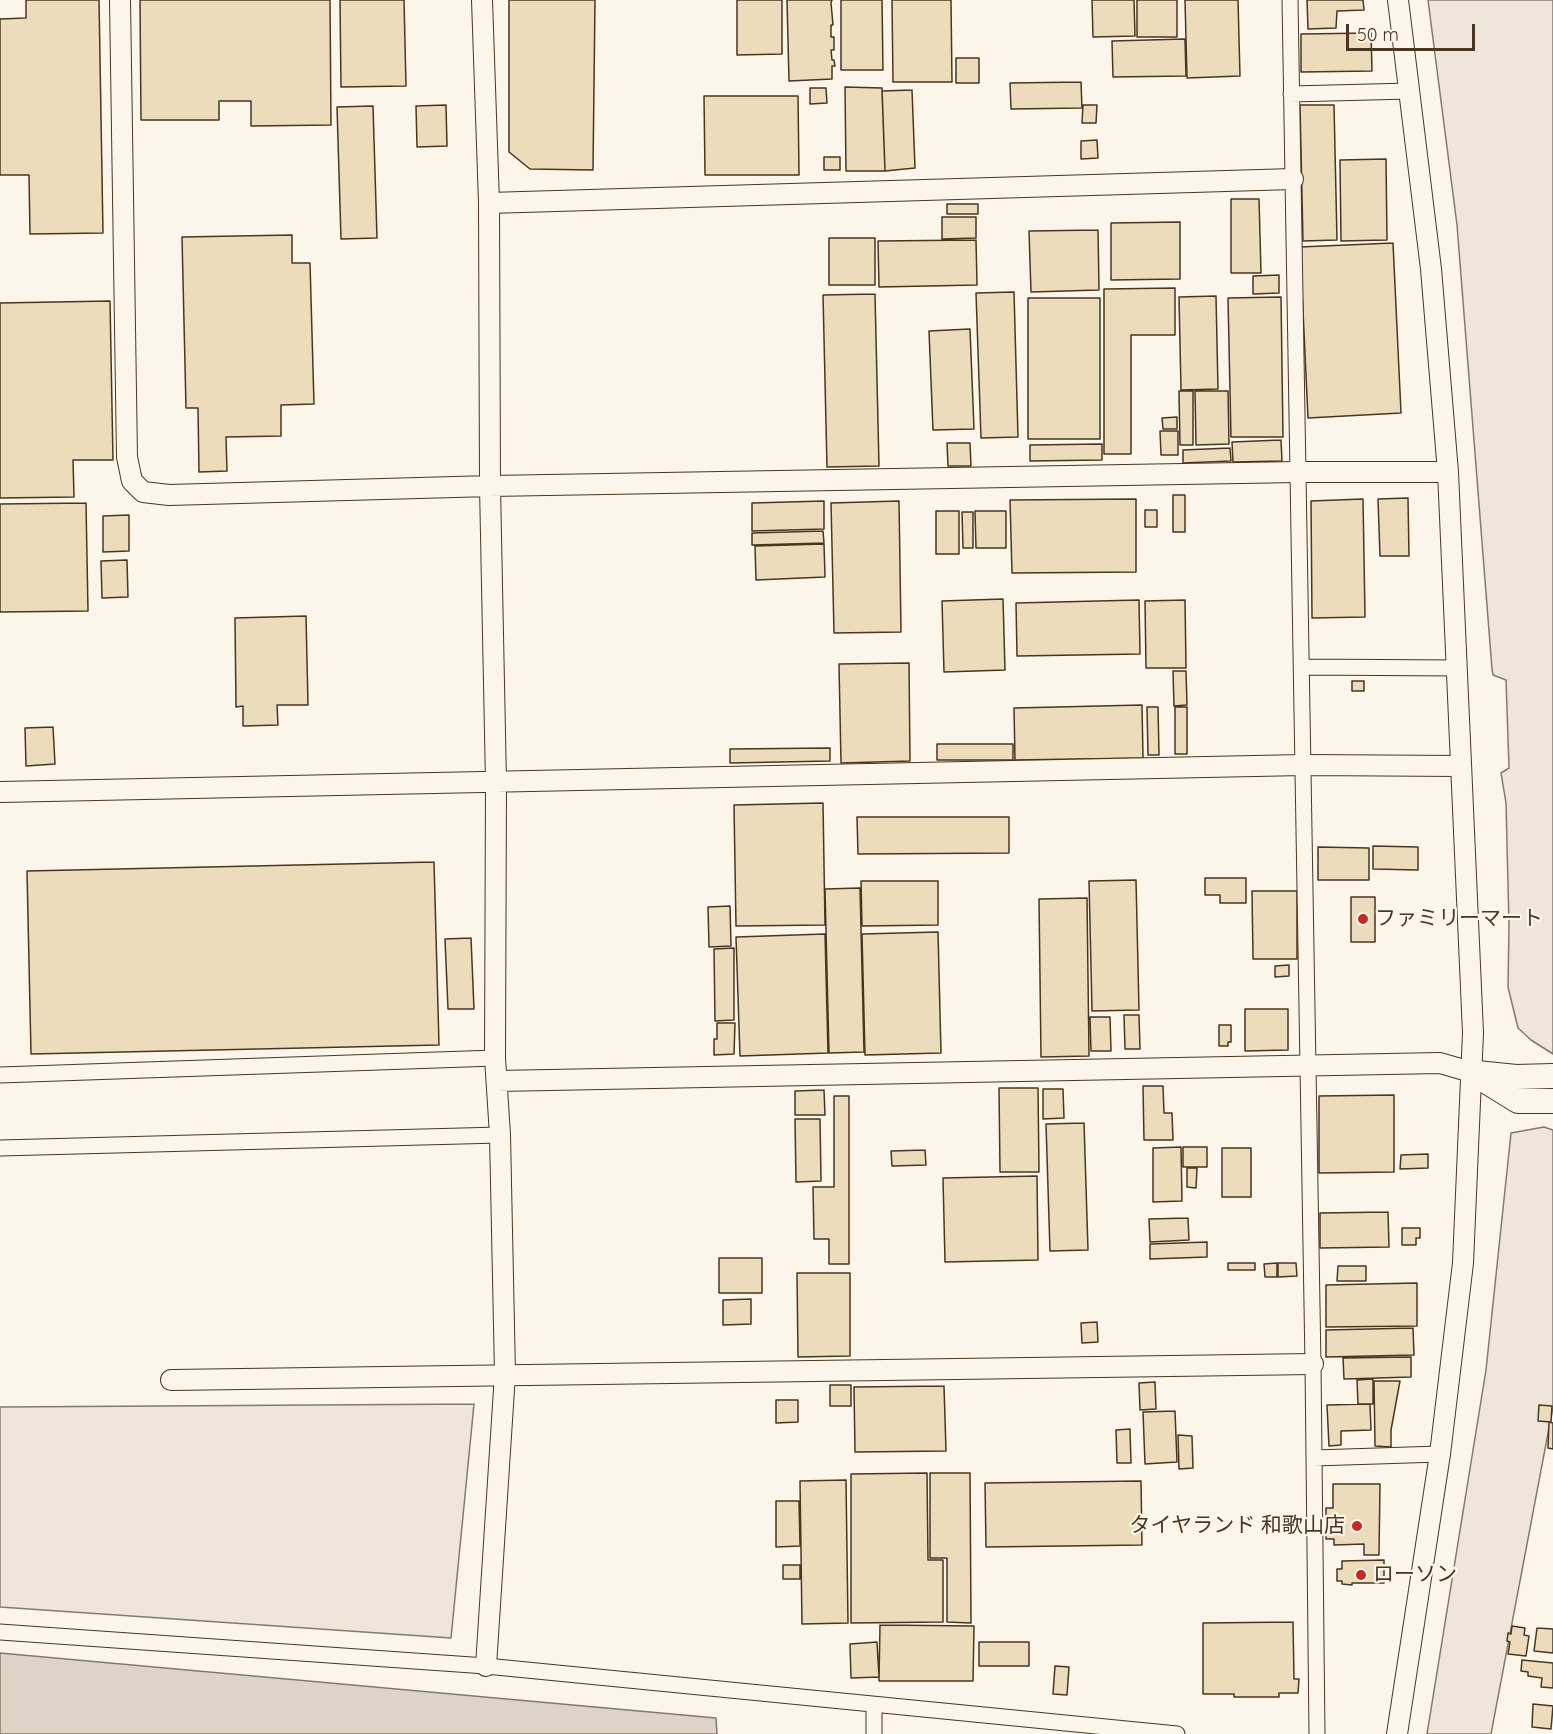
<!DOCTYPE html>
<meta charset="utf-8">
<style>
body{margin:0}
#map{position:relative;width:1553px;height:1734px;overflow:hidden;background:#fbf6e9;font-family:Quicksand,sans-serif}
canvas{display:block}
.scale{position:absolute;left:1346px;top:24px;width:129px;height:27px;box-sizing:border-box;border:3px solid #4a3520;border-top:0;padding-left:8px;font-size:18px;line-height:21px;white-space:nowrap;color:#4a3520;-webkit-text-stroke:4px #fbf6e9;paint-order:stroke}
</style>
<div id="map">
<canvas width="1553" height="1734"></canvas>
<div class="scale">50 m</div>
</div>
<script>
const c = document.querySelector('canvas').getContext('2d');
c.lineJoin = 'round';
function fillPath(path, color) { c.fillStyle = color; c.fill(path, 'evenodd'); }
const toPath = rows => new Path2D(rows.map(r => 'M' + r).join(''));
function stroke(path, color, width, dash) { c.strokeStyle = color; c.lineWidth = width; c.lineCap = dash ? 'butt' : 'round'; c.setLineDash(dash || []); c.stroke(path); }
function label(font, color, halo, rows, align = 'center') {
  c.font = font + ' Quicksand,"Noto Sans JP",sans-serif'; c.lineWidth = 4.5; c.setLineDash([]); c.textBaseline = 'middle'; c.strokeStyle = halo; c.fillStyle = color; for (const [text, x, y, turn = 0] of rows) {
    c.save(); c.translate(x, y); c.rotate((+turn || 0) * Math.PI / 180); c.textAlign = isNaN(turn) ? turn : align; if (halo) c.strokeText(text, 0, 0); c.fillText(text, 0, 0); c.restore();
  }
}
const green = toPath([
 [1428,0,1553,0,1553,1054,1531,1040,1518,1028,1508,987,1509,925,1506,803,1501,773,1509,768,1506,680,1493,675,1492,669,1457,225,1428,0],
 [1544,1127,1553,1130,1553,1407,1491,1734,1427,1734,1486,1370,1511,1133,1544,1127],
 [474,1404,451,1638,0,1607,0,1407,474,1404]
]);
const water = toPath([
 [0,1653,716,1718,717,1734,0,1734,0,1653]
]);
const building = toPath([
 [26,0,99,0,103,233,30,234,29,175,0,175,0,19,26,18,26,0],
 [140,0,330,0,331,125,251,126,251,101,219,101,219,120,141,120,140,0],
 [340,0,404,0,406,86,341,87,340,0],
 [509,0,595,0,593,170,530,169,509,152,509,0],
 [737,0,782,0,782,54,737,55,737,0],
 [787,0,832,0,831,3,833,25,831,25,831,37,834,37,834,50,831,50,832,60,834,60,835,66,832,66,832,79,789,81,787,0],
 [841,0,882,0,883,70,841,70,841,0],
 [892,0,951,0,952,82,893,82,892,0],
 [1092,0,1134,0,1135,36,1093,37,1092,0],
 [1137,0,1177,0,1177,37,1137,37,1137,0],
 [1185,0,1238,0,1240,76,1187,78,1185,0],
 [1307,0,1363,0,1364,10,1337,11,1336,28,1308,29,1307,0],
 [1371,33,1372,71,1301,72,1301,34,1371,33],
 [1185,39,1186,76,1113,77,1112,41,1185,39],
 [956,58,979,58,979,83,956,83,956,58],
 [1081,82,1082,108,1011,109,1010,83,1081,82],
 [845,87,882,88,885,171,846,171,845,87],
 [810,88,826,88,827,103,810,104,810,88],
 [912,90,915,168,885,171,882,91,912,90],
 [704,96,798,96,799,175,705,175,704,96],
 [446,105,447,146,417,147,416,106,446,105],
 [1083,105,1097,105,1096,123,1082,123,1083,105],
 [1300,105,1334,105,1337,240,1303,241,1300,105],
 [373,106,377,238,341,239,337,107,373,106],
 [1097,140,1098,158,1081,159,1081,141,1097,140],
 [824,157,840,157,840,170,824,170,824,157],
 [1386,159,1387,240,1341,241,1340,160,1386,159],
 [1231,199,1259,199,1261,273,1231,273,1231,199],
 [947,204,978,204,978,214,947,214,947,204],
 [942,217,976,217,976,238,942,239,942,217],
 [1180,222,1180,279,1111,280,1111,223,1180,222],
 [1098,230,1099,290,1031,292,1029,231,1098,230],
 [292,235,292,263,310,263,314,404,281,405,281,436,226,437,227,471,199,472,198,408,186,408,182,237,292,235],
 [829,238,875,238,875,285,829,285,829,238],
 [976,240,977,285,879,287,878,241,976,240],
 [1393,243,1401,413,1308,418,1300,247,1393,243],
 [1279,275,1279,293,1253,294,1253,276,1279,275],
 [1175,288,1175,335,1131,335,1131,454,1104,454,1104,289,1175,288],
 [1014,292,1018,437,981,438,976,293,1014,292],
 [875,294,879,466,827,467,823,295,875,294],
 [1216,296,1218,389,1181,390,1179,297,1216,296],
 [1281,297,1283,437,1231,437,1228,298,1281,297],
 [1028,298,1100,298,1100,439,1028,439,1028,298],
 [110,301,113,460,73,460,74,497,0,498,0,303,110,301],
 [970,329,974,429,933,430,929,331,970,329],
 [1179,391,1193,391,1193,445,1180,445,1179,391],
 [1195,391,1228,391,1229,444,1196,445,1195,391],
 [1177,417,1177,429,1163,429,1162,418,1177,417],
 [1160,431,1178,431,1178,455,1161,455,1160,431],
 [1281,440,1282,461,1233,462,1232,442,1281,440],
 [947,443,970,443,971,466,948,466,947,443],
 [1102,444,1102,460,1030,461,1030,445,1102,444],
 [1230,448,1231,461,1183,463,1183,450,1230,448],
 [1173,495,1185,495,1185,532,1173,532,1173,495],
 [1408,498,1409,556,1380,556,1378,499,1408,498],
 [1136,499,1136,572,1012,573,1010,500,1136,499],
 [1363,499,1365,617,1312,618,1311,501,1363,499],
 [824,501,824,529,752,531,752,503,824,501],
 [899,501,901,632,834,633,831,503,899,501],
 [86,503,88,611,0,612,0,504,86,503],
 [1145,510,1157,510,1157,527,1145,527,1145,510],
 [936,511,959,511,959,554,936,554,936,511],
 [975,511,1006,511,1006,548,976,548,975,511],
 [962,512,973,512,973,548,963,548,962,512],
 [129,515,129,551,103,552,103,516,129,515],
 [823,531,824,543,752,545,752,533,823,531],
 [824,544,825,577,756,580,755,546,824,544],
 [127,560,128,597,102,598,101,561,127,560],
 [1003,599,1005,670,944,672,942,601,1003,599],
 [1139,600,1140,654,1017,656,1016,603,1139,600],
 [1185,600,1186,668,1146,668,1145,601,1185,600],
 [306,616,308,705,277,705,278,725,243,726,243,706,236,707,235,618,306,616],
 [909,663,910,761,841,763,839,664,909,663],
 [1173,671,1186,671,1187,705,1174,706,1173,671],
 [1352,681,1364,681,1364,691,1352,691,1352,681],
 [1142,705,1143,758,1015,760,1014,708,1142,705],
 [1147,707,1158,707,1159,755,1148,755,1147,707],
 [1175,707,1187,707,1187,754,1175,754,1175,707],
 [53,727,55,764,26,766,25,728,53,727],
 [937,744,1013,744,1013,760,937,760,937,744],
 [830,748,830,761,730,763,730,749,830,748],
 [823,803,825,925,736,926,734,805,823,803],
 [857,817,1009,817,1009,853,858,854,857,817],
 [1373,846,1418,847,1418,870,1373,869,1373,846],
 [1318,847,1369,848,1369,880,1318,880,1318,847],
 [434,862,439,1045,31,1054,27,871,434,862],
 [1205,878,1246,878,1246,903,1220,903,1220,895,1205,895,1205,878],
 [1136,880,1139,1010,1092,1011,1089,881,1136,880],
 [861,881,938,881,938,925,862,926,861,881],
 [860,888,864,1052,829,1053,825,889,860,888],
 [1252,891,1297,891,1297,959,1253,959,1252,891],
 [1351,897,1375,897,1375,942,1351,942,1351,897],
 [1087,898,1089,1056,1041,1057,1039,899,1087,898],
 [730,906,731,946,709,947,708,907,730,906],
 [938,932,941,1053,865,1055,862,934,938,932],
 [825,934,828,1053,740,1056,736,937,825,934],
 [471,938,474,1009,448,1009,445,939,471,938],
 [734,948,734,1020,715,1021,714,949,734,948],
 [1289,965,1289,976,1275,977,1275,966,1289,965],
 [1245,1009,1288,1009,1288,1050,1245,1051,1245,1009],
 [1124,1015,1139,1015,1140,1049,1125,1049,1124,1015],
 [1090,1017,1110,1017,1111,1051,1091,1051,1090,1017],
 [717,1023,735,1023,734,1054,714,1055,714,1039,717,1039,717,1023],
 [1219,1025,1231,1025,1231,1042,1228,1042,1228,1046,1219,1046,1219,1025],
 [1143,1086,1163,1086,1164,1113,1172,1113,1173,1140,1144,1140,1143,1086],
 [999,1088,1038,1088,1039,1172,1000,1172,999,1088],
 [1043,1089,1063,1089,1064,1118,1043,1119,1043,1089],
 [824,1090,825,1115,795,1115,795,1091,824,1090],
 [1394,1095,1394,1172,1319,1173,1319,1096,1394,1095],
 [834,1096,849,1096,849,1264,829,1264,829,1239,814,1239,813,1187,834,1187,834,1096],
 [795,1119,820,1119,821,1181,796,1182,795,1119],
 [1084,1123,1088,1250,1050,1251,1046,1124,1084,1123],
 [1181,1147,1182,1201,1153,1202,1153,1148,1181,1147],
 [1183,1147,1207,1147,1207,1167,1183,1167,1183,1147],
 [1222,1148,1251,1148,1251,1197,1222,1197,1222,1148],
 [925,1150,926,1165,892,1166,891,1151,925,1150],
 [1428,1154,1428,1168,1400,1169,1401,1155,1428,1154],
 [1187,1168,1197,1168,1196,1188,1187,1187,1187,1168],
 [1037,1176,1038,1260,945,1262,943,1178,1037,1176],
 [1388,1212,1389,1247,1320,1248,1320,1213,1388,1212],
 [1188,1218,1189,1240,1150,1242,1149,1219,1188,1218],
 [1402,1228,1420,1228,1420,1238,1416,1238,1416,1245,1402,1245,1402,1228],
 [1207,1242,1207,1257,1150,1259,1150,1244,1207,1242],
 [719,1258,762,1258,762,1293,719,1293,719,1258],
 [1228,1263,1255,1263,1255,1270,1228,1270,1228,1263],
 [1277,1263,1277,1277,1265,1277,1264,1264,1277,1263],
 [1278,1263,1296,1263,1297,1276,1278,1277,1278,1263],
 [1338,1266,1366,1266,1366,1281,1337,1281,1338,1266],
 [797,1273,850,1273,850,1356,798,1357,797,1273],
 [1417,1283,1417,1326,1326,1327,1326,1285,1417,1283],
 [751,1299,751,1324,723,1325,723,1300,751,1299],
 [1097,1322,1098,1342,1082,1343,1081,1323,1097,1322],
 [1413,1328,1414,1355,1326,1357,1326,1330,1413,1328],
 [1411,1357,1411,1377,1344,1379,1343,1358,1411,1357],
 [1373,1379,1373,1404,1358,1404,1357,1380,1373,1379],
 [1374,1381,1400,1381,1391,1430,1391,1447,1375,1446,1374,1381],
 [1155,1382,1156,1409,1140,1410,1139,1383,1155,1382],
 [830,1385,851,1385,851,1406,830,1406,830,1385],
 [944,1386,946,1451,855,1452,854,1387,944,1386],
 [776,1400,798,1400,798,1422,776,1423,776,1400],
 [1370,1404,1371,1430,1341,1431,1341,1445,1329,1446,1327,1405,1370,1404],
 [1539,1405,1552,1406,1551,1422,1538,1421,1539,1405],
 [1175,1411,1177,1462,1145,1464,1143,1412,1175,1411],
 [1549,1422,1553,1423,1553,1449,1548,1448,1549,1422],
 [1130,1429,1131,1463,1117,1463,1116,1430,1130,1429],
 [1178,1435,1192,1436,1193,1468,1179,1469,1178,1435],
 [927,1473,928,1560,943,1560,943,1622,851,1623,851,1474,927,1473],
 [930,1473,970,1473,971,1623,947,1622,947,1558,930,1558,930,1473],
 [846,1480,848,1623,802,1624,800,1481,846,1480],
 [1141,1481,1142,1545,986,1547,985,1483,1141,1481],
 [1333,1484,1380,1484,1379,1555,1364,1555,1364,1544,1334,1545,1334,1539,1326,1539,1326,1508,1333,1508,1333,1484],
 [776,1501,799,1501,800,1546,776,1547,776,1501],
 [1384,1560,1384,1583,1352,1583,1352,1585,1342,1584,1342,1581,1337,1581,1337,1569,1342,1569,1342,1561,1384,1560],
 [783,1565,800,1565,800,1579,783,1579,783,1565],
 [1293,1622,1294,1679,1299,1679,1298,1693,1279,1693,1279,1697,1234,1697,1234,1694,1203,1694,1203,1623,1293,1622],
 [880,1625,974,1626,973,1681,879,1681,880,1625],
 [1512,1626,1525,1628,1524,1635,1529,1636,1526,1656,1508,1654,1510,1642,1507,1641,1508,1633,1511,1634,1512,1626],
 [1537,1628,1553,1629,1553,1653,1534,1651,1537,1628],
 [877,1642,879,1677,851,1678,850,1644,877,1642],
 [979,1642,1029,1642,1029,1666,979,1666,979,1642],
 [1522,1660,1553,1663,1553,1688,1541,1687,1542,1678,1528,1676,1528,1672,1521,1671,1522,1660],
 [1055,1666,1069,1667,1067,1695,1053,1694,1055,1666],
 [1533,1704,1553,1706,1551,1729,1532,1727,1533,1704]
]);
const minor = toPath([
 [1290,0,1313,1364,1317,1734],
 [1291,94,1410,91],
 [1302,667,1458,668],
 [0,1075,495,1058],
 [0,1148,500,1135],
 [1314,1458,1440,1454],
 [0,1632,486,1666,1177,1734],
 [874,1734,874,1705]
]);
const tertiary = toPath([
 [120,0,127,457,132,481,143,492,169,495,490,486,1298,472,1448,472],
 [482,0,489,203,490,486,496,783,495,1058,500,1135,505,1374,486,1666],
 [489,203,1293,179],
 [0,792,1303,765,1461,766],
 [497,1081,1440,1063,1471,1072],
 [171,1380,1313,1364],
 [1397,1734,1440,1454,1463,1263,1473,1033,1448,472,1431,269,1398,0]
]);
const primary = toPath([
 [1471,1072,1518,1101,1553,1101],
 [1477,1073,1516,1077,1553,1076]
]);
const markers = [
 [1363,919,6,"#c62828"],
 [1357,1526,6,"#c62828"],
 [1361,1575,6,"#c62828"]
];
const poiNames = [
 ["ファミリーマート",1375,919],
 ["タイヤランド 和歌山店",1345,1526,"right"],
 ["ローソン",1373,1575]
];
fillPath(green, '#ede6d9');
stroke(green, '#887966', 1.5);
fillPath(water, '#dcd4c6');
stroke(water, '#887966', 1.5);
fillPath(building, '#ecdcbc');
stroke(building, '#4a3520', 1.5);
stroke(minor, '#4a3520', 17);
stroke(tertiary, '#4a3520', 22);
stroke(primary, '#4a3520', 26);
stroke(minor, '#fbf6e9', 15);
stroke(tertiary, '#fbf6e9', 20);
stroke(primary, '#fbf6e9', 24);
for (const [x, y, r, color] of markers) { const dot = new Path2D(); dot.arc(x, y, r, 0, 2 * Math.PI); c.fillStyle = color; c.fill(dot); stroke(dot, '#fbf6e9', 2); }
label('21px', '#4a3520', '#fbf6e9', poiNames, 'left');
</script>
